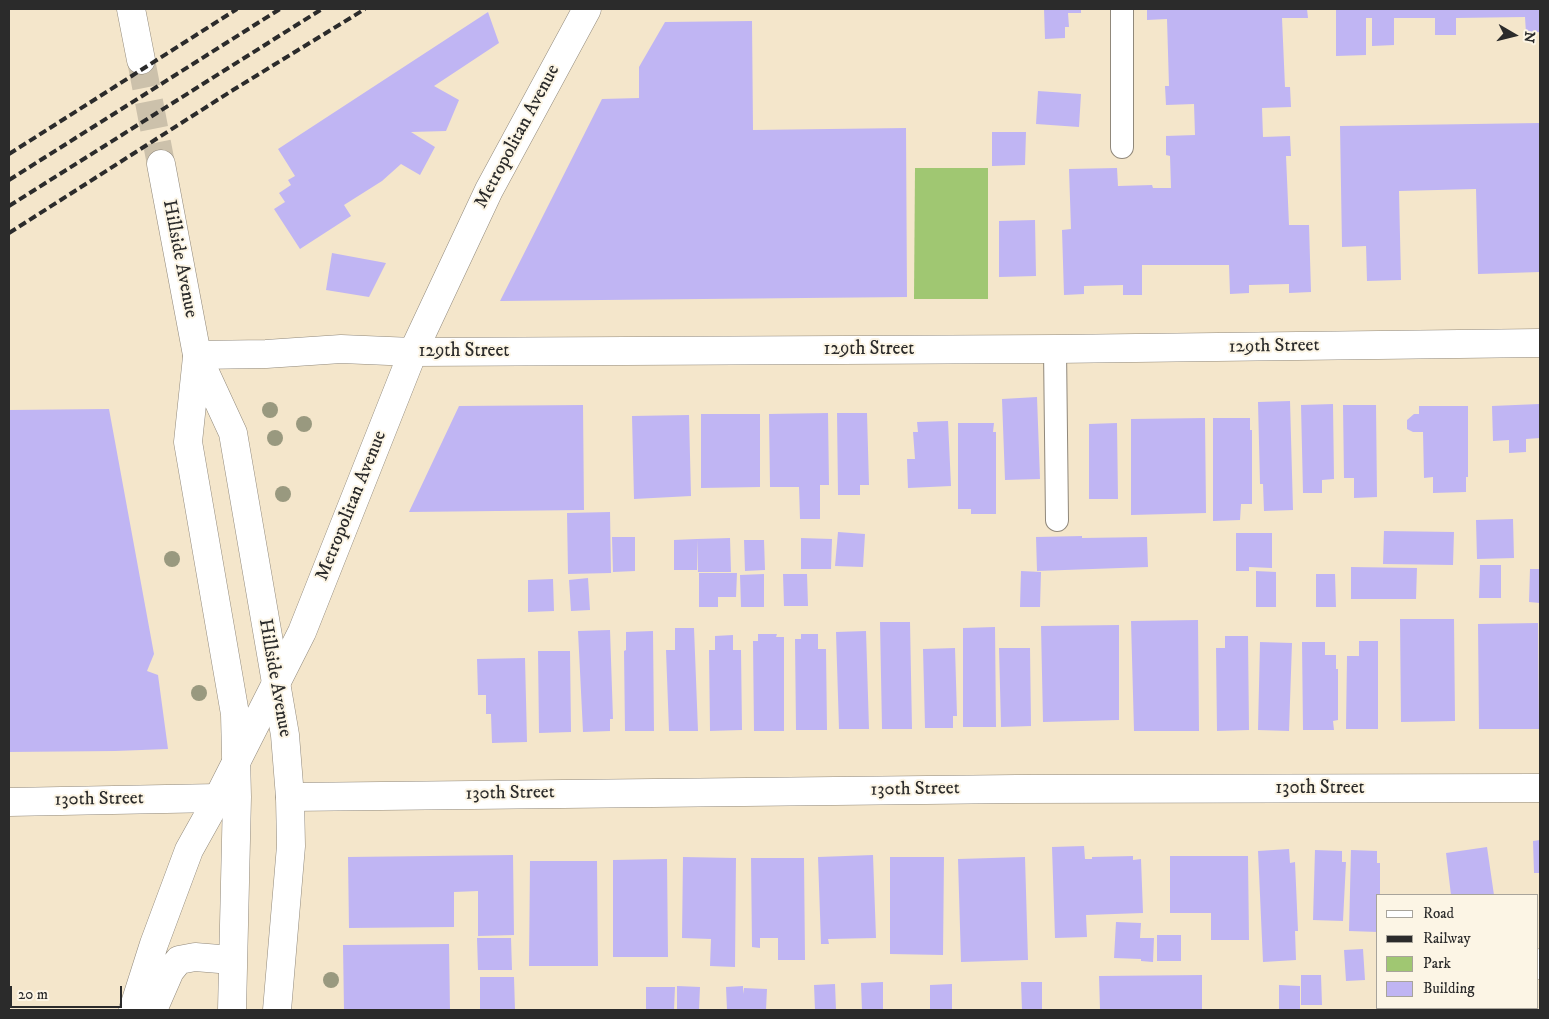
<!DOCTYPE html>
<style>
body{margin:0}
#map{position:relative;width:1549px;height:1019px;overflow:hidden;background:#f4e6cb;font-family:"IM FELL DW Pica",serif}
canvas{display:block}
.frame{position:absolute;inset:0;border:10px solid #2b2b2b;pointer-events:none}
.legend{position:absolute;left:1376px;top:894px;width:162px;height:115px;box-sizing:border-box;background:#fcf5e5;border:1px solid #a8a49b;margin:0;padding:6px 9px;list-style:none;font-size:15px;color:#2b2b2b}
.legend li{display:flex;align-items:center;gap:10px;height:25px}
.legend b{width:25px;border:1px solid #a8a49b}
.north{position:absolute;left:1489px;top:10px;width:50px;height:50px;-webkit-text-stroke:4px #fcf5e5;paint-order:stroke;rotate:98deg;font-size:14px;font-weight:700;line-height:20px;text-align:center;color:#2b2b2b}
.north::after{content:'';display:block;margin:auto;width:18px;height:22px;background:#2b2b2b;clip-path:polygon(50% 0,100% 100%,50% 72%,0 100%)}
.scale{position:absolute;left:10px;top:986px;width:112px;height:22px;box-sizing:border-box;border:2px solid #2b2b2b;border-top:0;padding-left:6px;font-size:15px;line-height:18px;white-space:nowrap;color:#2b2b2b;-webkit-text-stroke:4px #fcf5e5;paint-order:stroke}
</style>
<div id="map">
<canvas width="1549" height="1019"></canvas>
<div class="frame"></div>
<ul class="legend">
<li><b style="height:6px;background:#fff"></b>Road</li>
<li><b style="height:6px;background:#2b2b2b"></b>Railway</li>
<li><b style="height:14px;background:#a0c772"></b>Park</li>
<li><b style="height:14px;background:#c0b5f3"></b>Building</li>
</ul>
<div class="north">N</div>
<div class="scale">20 m</div>
</div>
<script>
const c = document.querySelector('canvas').getContext('2d');
c.lineJoin = 'round';
function fillPath(path, color) { c.fillStyle = color; c.fill(path, 'evenodd'); }
const toPath = rows => new Path2D(rows.map(r => 'M' + r).join(''));
function stroke(path, color, width, dash) { c.strokeStyle = color; c.lineWidth = width; c.lineCap = dash ? 'butt' : 'round'; c.setLineDash(dash || []); c.stroke(path); }
function label(font, color, halo, rows, align = 'center') {
  c.font = font + ' "IM FELL DW Pica",serif'; c.lineWidth = 4; c.setLineDash([]); c.textBaseline = 'middle'; c.strokeStyle = halo; c.fillStyle = color; for (const [text, x, y, turn = 0] of rows) {
    c.save(); c.translate(x, y); c.rotate((+turn || 0) * Math.PI / 180); c.textAlign = isNaN(turn) ? turn : align; if (halo) c.strokeText(text, 0, 0); c.fillText(text, 0, 0); c.restore();
  }
}
const green = toPath([
 [915,168,988,168,988,299,914,299]
]);
const building = toPath([
 [1044,9,1081,9,1081,13,1068,13,1069,27,1065,27,1065,38,1045,39],
 [1147,9,1307,9,1308,18,1282,18,1285,87,1290,87,1291,107,1262,108,1263,137,1290,136,1291,156,1286,156,1289,225,1309,225,1311,292,1289,293,1289,284,1249,285,1249,293,1230,294,1229,265,1142,265,1142,295,1123,295,1123,285,1084,286,1084,294,1064,295,1062,230,1071,229,1069,169,1117,168,1118,186,1152,185,1153,188,1171,188,1170,156,1166,155,1166,136,1195,135,1194,104,1166,105,1165,86,1169,86,1167,19,1147,20],
 [1336,9,1540,9,1540,32,1526,33,1525,17,1456,18,1456,35,1435,35,1435,18,1394,18,1394,45,1372,46,1372,18,1366,18,1366,55,1336,56],
 [488,12,499,43,434,86,459,100,446,131,411,132,435,147,420,175,401,164,382,181,344,205,351,216,300,249,274,209,285,202,279,193,291,185,288,180,295,176,278,149],
 [752,21,753,130,906,128,907,297,500,301,602,99,639,98,639,67,665,22],
 [1038,91,1081,94,1079,127,1036,124],
 [1540,123,1540,272,1478,274,1476,189,1399,191,1401,280,1367,281,1366,246,1342,247,1340,126],
 [992,132,1026,132,1025,165,992,166],
 [1035,220,1036,276,999,277,999,221],
 [332,253,386,263,369,297,326,290],
 [1037,397,1040,479,1005,480,1002,399],
 [1290,401,1293,510,1264,511,1263,484,1260,484,1258,402],
 [1333,404,1334,479,1322,480,1322,493,1303,493,1301,405],
 [1539,404,1540,438,1526,439,1526,452,1509,453,1509,440,1493,441,1492,406],
 [583,405,584,510,409,512,459,406],
 [1343,405,1376,405,1377,497,1354,498,1354,478,1344,478],
 [1419,406,1468,406,1468,477,1466,477,1466,492,1433,493,1433,477,1424,478,1423,432,1413,432,1407,429,1407,420,1414,414,1419,414],
 [109,409,154,654,147,671,158,675,168,749,115,751,9,752,9,410],
 [828,413,829,485,820,485,820,519,800,519,799,487,770,487,769,414],
 [837,413,867,413,869,485,860,485,860,495,838,495],
 [701,414,760,414,760,487,701,488],
 [689,415,691,496,634,499,632,416],
 [1205,418,1206,513,1131,515,1131,419],
 [1213,418,1250,418,1250,430,1252,430,1252,504,1241,504,1240,520,1213,521],
 [948,421,951,486,908,488,907,459,915,459,913,432,918,432,917,422],
 [958,423,994,423,993,432,996,432,996,514,971,514,971,509,958,509],
 [1117,423,1118,499,1089,499,1089,424],
 [610,512,611,573,568,574,567,513],
 [1513,519,1514,558,1477,559,1476,520],
 [1384,531,1454,532,1453,565,1383,564],
 [838,532,865,534,863,567,835,566],
 [1236,533,1272,533,1272,568,1249,567,1249,571,1236,571],
 [1082,536,1082,538,1147,537,1148,567,1037,571,1036,537],
 [612,537,635,537,635,571,613,572],
 [730,538,731,572,698,572,697,539],
 [801,538,832,539,831,569,801,569],
 [697,539,697,570,674,570,674,540],
 [744,540,764,540,765,570,745,571],
 [1480,565,1501,565,1501,598,1479,598],
 [1351,567,1417,568,1416,599,1351,599],
 [1530,569,1540,569,1540,603,1529,602],
 [1021,571,1041,572,1040,607,1020,607],
 [1256,571,1276,572,1276,607,1256,607],
 [699,573,737,573,736,597,718,597,718,607,699,607],
 [764,574,764,607,741,607,740,575],
 [783,574,807,574,808,606,784,606],
 [1316,574,1335,574,1336,607,1316,607],
 [588,578,590,610,571,611,569,580],
 [553,579,554,611,528,612,528,580],
 [1400,619,1454,619,1455,721,1401,722],
 [1198,620,1199,731,1134,731,1131,621],
 [880,622,910,622,912,729,882,729],
 [1538,623,1539,729,1479,729,1478,624],
 [1119,625,1119,720,1043,722,1041,626],
 [995,627,996,727,963,727,963,628],
 [675,628,694,628,698,731,669,731,666,650,675,650],
 [610,630,613,719,610,719,610,731,583,732,578,631],
 [653,631,654,731,625,731,624,651,626,650,626,632],
 [866,631,869,729,839,729,836,632],
 [758,634,777,634,776,637,784,637,784,731,754,731,753,641,758,641],
 [801,634,818,634,818,649,826,649,827,730,796,730,795,639,801,639],
 [733,635,733,650,741,650,742,730,710,731,709,650,715,650,715,636],
 [1225,636,1248,636,1249,730,1217,731,1216,648,1225,648],
 [1359,641,1378,641,1378,729,1346,729,1347,656,1359,656],
 [1260,642,1292,643,1289,731,1258,730],
 [1302,642,1325,642,1325,655,1336,655,1336,669,1338,669,1338,720,1333,721,1334,730,1303,730],
 [955,648,957,716,953,716,953,728,925,728,923,649],
 [999,648,1030,648,1031,726,1001,727],
 [538,651,570,651,571,732,539,733],
 [525,658,527,742,492,743,491,714,486,714,486,695,478,695,477,659],
 [1540,840,1540,873,1534,873,1533,841],
 [1084,846,1085,859,1092,859,1092,857,1133,856,1133,860,1141,859,1143,913,1086,915,1087,937,1055,938,1052,847],
 [1487,847,1494,895,1451,895,1446,853],
 [1289,849,1290,863,1295,862,1298,931,1295,931,1296,960,1263,962,1258,851],
 [1315,850,1342,851,1342,862,1346,862,1343,921,1313,920],
 [1351,850,1377,851,1377,863,1380,863,1380,895,1378,895,1378,932,1349,931],
 [513,855,514,935,478,936,478,891,454,892,454,927,349,928,348,857],
 [873,855,876,938,828,939,829,944,821,944,818,857],
 [1170,856,1248,856,1249,940,1211,940,1211,913,1170,913],
 [683,857,736,858,735,967,710,966,711,939,682,938],
 [890,857,944,857,943,955,890,954],
 [1025,857,1028,960,961,962,958,859],
 [751,858,804,858,805,960,778,960,778,938,760,938,760,948,752,947],
 [667,859,668,957,613,957,613,860],
 [530,861,597,861,598,966,529,966],
 [1116,922,1141,923,1140,938,1154,938,1153,962,1141,961,1141,959,1114,958],
 [1157,935,1181,935,1181,961,1157,961],
 [477,938,511,938,512,970,478,970],
 [449,944,450,1010,344,1010,343,945],
 [1363,949,1365,980,1346,981,1344,950],
 [1202,975,1202,1010,1100,1010,1099,976],
 [1301,975,1321,975,1322,1005,1301,1005],
 [480,977,514,977,515,1010,480,1010],
 [883,982,883,1010,862,1010,861,983],
 [1021,982,1042,982,1042,1010,1022,1010],
 [835,984,836,1010,815,1010,814,985],
 [952,984,952,1010,930,1010,930,985],
 [1279,985,1300,986,1300,1010,1279,1010],
 [677,986,700,987,699,1010,677,1010],
 [743,986,743,994,744,988,767,989,766,1010,727,1010,726,987],
 [646,987,675,987,674,1010,646,1010]
]);
const primaryTunnel = toPath([
 [141,60,161,164]
]);
const lane = toPath([
 [1122,147,1122,9],
 [1055,349,1057,520]
]);
const street = toPath([
 [197,355,266,354,341,349,413,352,1055,349,1540,343],
 [290,797,1017,789,1540,788],
 [9,802,218,798],
 [1538,965,1540,963],
 [1437,1010,1442,1008]
]);
const secondary = toPath([
 [133,1010,154,944,189,850,218,798,302,632,413,352,489,190,587,9],
 [153,1010,170,971,179,960,195,957,232,960]
]);
const primary = toPath([
 [131,9,141,60],
 [161,164,197,355,233,433,285,735,290,797,291,846,277,1010],
 [197,357,188,442,235,714,237,797,232,1010]
]);
const rail = toPath([
 [9,154,237,9],
 [9,180,280,9],
 [9,206,322,9],
 [9,233,233,90,365,9]
]);
const trees = [
 [270,410],
 [304,424],
 [275,438],
 [283,494],
 [172,559],
 [199,693],
 [331,980]
];
const streetNames = [
 ["Metropolitan Avenue",518,137,-62],
 ["Hillside Avenue",179,259,79],
 ["129th Street",1274,347,-1],
 ["129th Street",869,350],
 ["129th Street",464,352],
 ["Metropolitan Avenue",352,506,-68],
 ["Hillside Avenue",274,678,80],
 ["130th Street",1320,789],
 ["130th Street",915,790,-1],
 ["130th Street",510,794,-1],
 ["130th Street",99,800,-1]
];
fillPath(green, '#a0c772');
fillPath(building, '#c0b5f3');
stroke(primaryTunnel, '#ccc1ab', 28, [28, 14]);
stroke(lane, '#90887b', 24);
stroke(street, '#90887b', 29);
stroke(secondary, '#90887b', 29);
stroke(primary, '#90887b', 29);
stroke(lane, '#fff', 22);
stroke(street, '#fff', 28);
stroke(secondary, '#fff', 28);
stroke(primary, '#fff', 28);
stroke(rail, '#2b2b2b', 4, [8, 4]);
c.fillStyle = '#99997f';
for (const [x, y] of trees) { c.beginPath(); c.arc(x, y, 8, 0, 2 * Math.PI); c.fill(); }
label('19px', '#2b2b2b', '#fcf5e5', streetNames);
</script>
